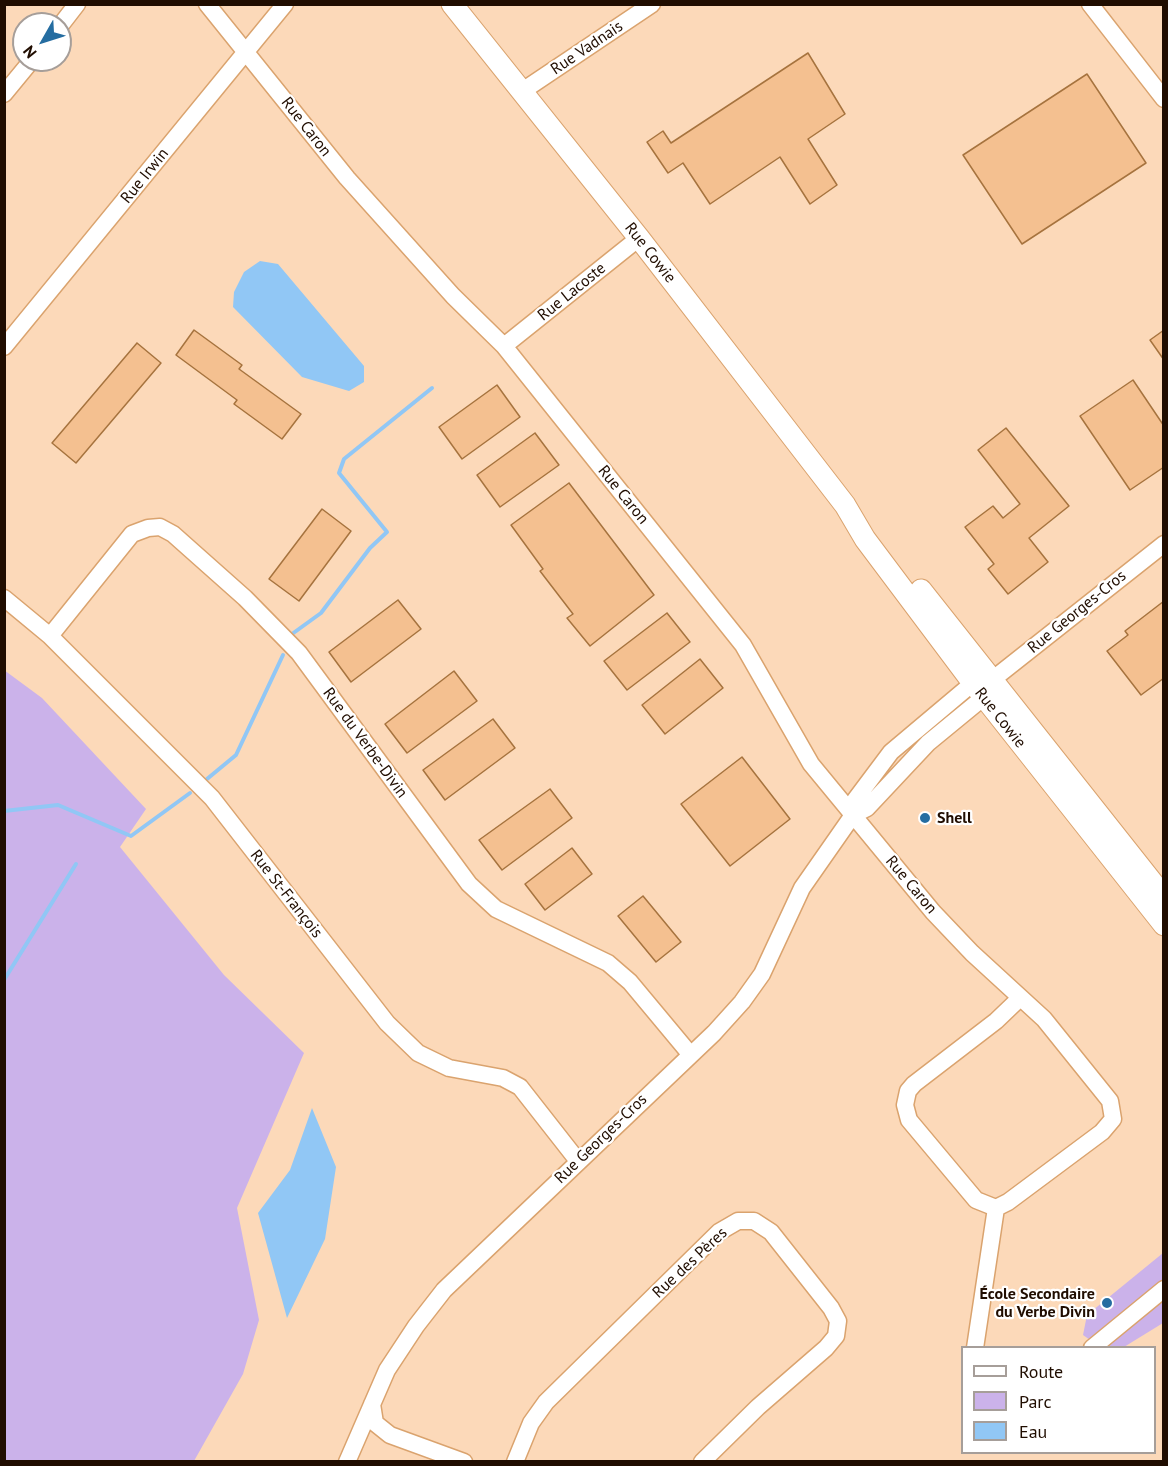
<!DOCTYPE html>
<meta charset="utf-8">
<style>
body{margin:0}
#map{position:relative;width:1168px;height:1466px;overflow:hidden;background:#fcd9b9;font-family:"PT Sans",sans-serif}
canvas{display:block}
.frame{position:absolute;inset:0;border:6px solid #200d00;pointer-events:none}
.legend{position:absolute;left:961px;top:1346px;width:195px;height:108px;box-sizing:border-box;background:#fff;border:2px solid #a69e99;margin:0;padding:8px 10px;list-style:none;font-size:18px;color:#200d00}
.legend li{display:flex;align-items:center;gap:12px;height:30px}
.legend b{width:30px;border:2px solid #a69e99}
.north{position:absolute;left:12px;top:12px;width:60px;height:60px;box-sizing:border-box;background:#fff;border:2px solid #a69e99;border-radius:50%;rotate:231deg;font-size:16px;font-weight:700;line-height:24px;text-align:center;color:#200d00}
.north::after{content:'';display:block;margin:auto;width:21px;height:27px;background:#256da1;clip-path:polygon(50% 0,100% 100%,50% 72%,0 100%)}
</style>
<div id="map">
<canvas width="1168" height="1466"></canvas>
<div class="frame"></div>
<ul class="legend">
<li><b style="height:8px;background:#fff"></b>Route</li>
<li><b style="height:16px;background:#cbb2ea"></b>Parc</li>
<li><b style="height:16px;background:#91c7f5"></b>Eau</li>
</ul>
<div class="north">N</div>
</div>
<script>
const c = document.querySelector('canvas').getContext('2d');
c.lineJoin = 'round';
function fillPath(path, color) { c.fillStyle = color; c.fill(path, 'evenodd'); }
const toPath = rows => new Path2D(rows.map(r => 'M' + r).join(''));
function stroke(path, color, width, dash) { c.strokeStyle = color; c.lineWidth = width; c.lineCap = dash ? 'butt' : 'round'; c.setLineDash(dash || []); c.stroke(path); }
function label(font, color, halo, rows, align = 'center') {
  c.font = font + ' "PT Sans",sans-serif'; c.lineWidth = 4.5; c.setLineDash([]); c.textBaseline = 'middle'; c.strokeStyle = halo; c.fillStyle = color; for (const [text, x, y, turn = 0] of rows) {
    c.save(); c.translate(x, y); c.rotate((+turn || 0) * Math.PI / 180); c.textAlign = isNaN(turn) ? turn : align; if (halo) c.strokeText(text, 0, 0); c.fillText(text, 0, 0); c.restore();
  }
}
const green = toPath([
 [4,670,42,698,146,809,120,847,224,975,304,1053,237,1208,259,1320,243,1374,194,1461,5,1461],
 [1163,1253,1163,1323,1124,1347,1100,1347,1083,1335,1087,1315]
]);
const water = toPath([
 [260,261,278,264,364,366,364,382,349,391,302,377,233,307,234,292,244,272],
 [312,1108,336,1167,325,1239,287,1318,258,1213,290,1170]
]);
const stream = toPath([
 [292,634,321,613,370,548,387,532,339,473,344,459,432,388],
 [207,779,236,755,283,655],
 [4,811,58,805,131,836,190,793],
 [4,980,76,864]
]);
const building = toPath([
 [808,53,845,114,808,139,837,185,810,204,780,157,710,204,683,163,668,173,647,142,663,131,671,143,808,53],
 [1087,74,1146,163,1022,244,963,155,1087,74],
 [194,330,242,365,239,369,301,414,282,439,234,404,237,400,176,355,194,330],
 [1164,330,1164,360,1150,340,1164,330],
 [137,343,161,363,76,463,52,443,137,343],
 [1133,380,1164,426,1164,467,1130,490,1080,416,1133,380],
 [497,385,520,417,462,459,439,427,497,385],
 [1006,428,1069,506,1029,538,1048,562,1008,594,988,569,994,564,965,527,993,506,1003,518,1020,504,978,450,1006,428],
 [535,433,559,465,500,507,477,475,535,433],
 [569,483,654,595,590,646,567,618,573,614,540,571,543,569,511,525,569,483],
 [322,509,351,531,299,601,269,579,322,509],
 [398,600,421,629,351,682,329,652,398,600],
 [1164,601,1164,678,1141,695,1107,651,1128,635,1125,631,1164,601],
 [667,613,690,642,627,690,604,661,667,613],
 [700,659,723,688,665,734,642,705,700,659],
 [454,671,477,701,407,753,385,724,454,671],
 [493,719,515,748,445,800,423,770,493,719],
 [742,757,790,819,730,866,681,804,742,757],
 [550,789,572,818,502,870,479,840,550,789],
 [572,848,592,874,545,910,525,884,572,848],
 [643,896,681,942,656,962,618,916,643,896]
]);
const minor = toPath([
 [207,4,347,178,453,296,504,346,743,645,811,764,933,912,972,953,1044,1019,1110,1101,1113,1119,1102,1132,1008,1202,996,1208,976,1200,909,1120,905,1105,908,1091,914,1084,996,1021,1020,998],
 [1090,4,1164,99],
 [60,26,77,4],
 [521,92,652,4],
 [4,94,32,60],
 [504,346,639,238],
 [4,347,285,4],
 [4,598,50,636,212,798,387,1023,418,1053,449,1068,503,1078,520,1087,578,1161],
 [50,636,132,534,148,528,160,527,173,534,245,598,299,653,469,884,496,909,608,963,630,982,690,1054],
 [853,815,855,800,891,752,973,683,985,681],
 [975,1348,996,1208],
 [1092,1348,1164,1289],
 [372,1404,375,1423,390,1435,464,1462],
 [347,1462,387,1370,416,1326,444,1290,714,1033,742,1002,762,974,802,888,853,815,867,808,928,743,984,697,992,680,1164,544],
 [515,1462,531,1423,546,1402,719,1232,738,1221,754,1221,771,1232,831,1308,838,1321,836,1336,826,1348,758,1407,702,1462]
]);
const major = toPath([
 [452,4,639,238,845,505,865,539,973,683,1164,925],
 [921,590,1164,897]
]);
const markers = [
 [925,818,6,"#256da1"],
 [1107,1303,6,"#256da1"]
];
const streetNames = [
 ["Rue Vadnais",587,48,-34],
 ["Rue Caron",306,127,52],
 ["Rue Irwin",145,176,-51],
 ["Rue Cowie",650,253,52],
 ["Rue Lacoste",572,292,-39],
 ["Rue Caron",623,495,51],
 ["Rue Georges-Cros",1077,612,-39],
 ["Rue Cowie",1000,718,52],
 ["Rue du Verbe-Divin",365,743,54],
 ["Rue Caron",911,885,50],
 ["Rue St-François",286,894,52],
 ["Rue Georges-Cros",601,1139,-44],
 ["Rue des Pères",690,1263,-43]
];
const poiNames = [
 ["Shell",937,818],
 ["École Secondaire",1095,1294,"right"],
 ["du Verbe Divin",1095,1312,"right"]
];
fillPath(green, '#cbb2ea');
fillPath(water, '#91c7f5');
stroke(stream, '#91c7f5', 4);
fillPath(building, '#f4c090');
stroke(building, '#a6733e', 1.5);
stroke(minor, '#daa36e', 19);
stroke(major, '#daa36e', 23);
stroke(minor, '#fff', 16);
stroke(major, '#fff', 21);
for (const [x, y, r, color] of markers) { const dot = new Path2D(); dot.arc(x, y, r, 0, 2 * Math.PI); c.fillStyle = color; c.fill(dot); stroke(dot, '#fff', 2); }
label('16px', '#200d00', '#fff', streetNames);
label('bold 16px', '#200d00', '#fff', poiNames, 'left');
</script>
